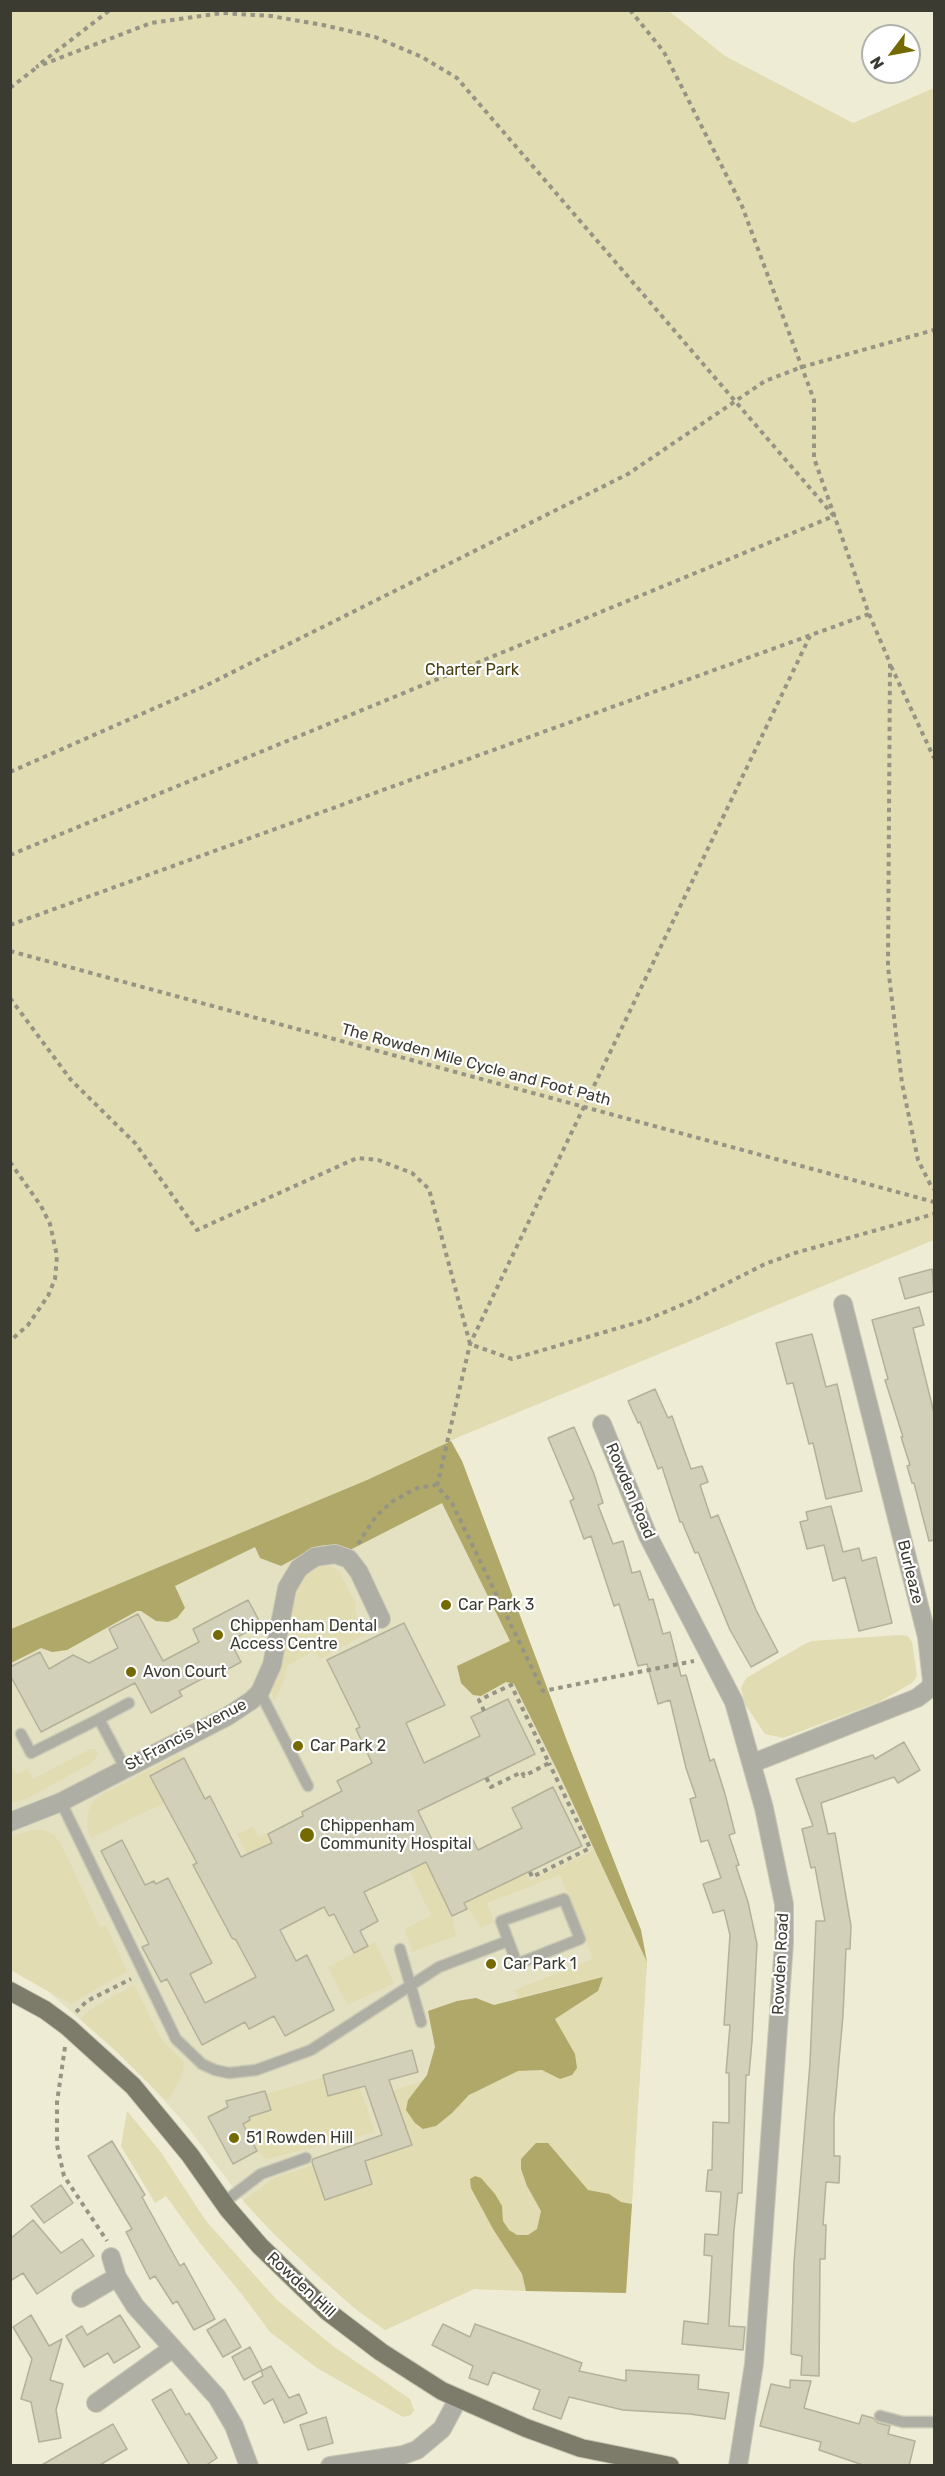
<!DOCTYPE html>
<style>
body{margin:0}
#map{position:relative;width:945px;height:2476px;overflow:hidden;background:#eeecd4;font-family:Rubik,sans-serif}
canvas{display:block}
.frame{position:absolute;inset:0;border:12px solid #3c3b32;pointer-events:none}
.north{position:absolute;left:861px;top:24px;width:60px;height:60px;box-sizing:border-box;background:#fff;border:2px solid #b1b1ad;border-radius:50%;rotate:238deg;font-size:16px;font-weight:700;line-height:24px;text-align:center;color:#3c3b32}
.north::after{content:'';display:block;margin:auto;width:21px;height:27px;background:#756a02;clip-path:polygon(50% 0,100% 100%,50% 72%,0 100%)}
</style>
<div id="map">
<canvas width="945" height="2476"></canvas>
<div class="frame"></div>
<div class="north">N</div>
</div>
<script>
const c = document.querySelector('canvas').getContext('2d');
c.lineJoin = 'round';
function fillPath(path, color) { c.fillStyle = color; c.fill(path, 'evenodd'); }
const toPath = rows => new Path2D(rows.map(r => 'M' + r).join(''));
function stroke(path, color, width, dash) { c.strokeStyle = color; c.lineWidth = width; c.lineCap = dash ? 'butt' : 'round'; c.setLineDash(dash || []); c.stroke(path); }
function label(font, color, halo, rows, align = 'center') {
  c.font = font + ' Rubik,sans-serif'; c.lineWidth = 4.5; c.setLineDash([]); c.textBaseline = 'middle'; c.strokeStyle = halo; c.fillStyle = color; for (const [text, x, y, turn = 0] of rows) {
    c.save(); c.translate(x, y); c.rotate((+turn || 0) * Math.PI / 180); c.textAlign = isNaN(turn) ? turn : align; if (halo) c.strokeText(text, 0, 0); c.fillText(text, 0, 0); c.restore();
  }
}
const built = toPath([
 [451,1441,462,1461,567,1741,641,1930,647,1962,626,2293,474,2289,385,2330,353,2307,273,2233,241,2198,187,2126,136,2069,49,1992,11,1970,11,1629,367,1480]
]);
const green = toPath([
 [11,11,669,11,725,56,853,123,934,88,934,1240,461,1436,367,1480,11,1629],
 [321,1566,330,1566,339,1571,356,1604,355,1611,364,1635,320,1659,315,1650,287,1666,283,1683,274,1701,270,1689,284,1654,290,1597,303,1576],
 [899,1635,908,1636,912,1642,917,1676,912,1683,879,1702,783,1738,765,1734,745,1704,741,1688,746,1678,803,1645,812,1641],
 [90,1749,95,1749,98,1752,96,1758,91,1763,32,1796,11,1804,11,1764,16,1775,27,1769,33,1779],
 [179,1754,182,1759,150,1776,164,1803,91,1838,88,1831,87,1819,90,1806,98,1797],
 [253,1827,258,1837,267,1833,272,1843,267,1845,282,1874,263,1884,237,1834],
 [409,1828,452,1916,456,1936,412,1952,405,1929,431,1915,393,1836],
 [32,1830,43,1830,53,1834,61,1844,100,1927,106,1925,127,1971,71,2004,11,1970,11,1836],
 [594,1850,647,1962,632,2204,621,2202,609,2194,588,2190,548,2144,521,2169,527,2186,541,2211,537,2229,528,2235,517,2235,508,2230,503,2221,502,2206,481,2205,493,2229,522,2274,526,2291,474,2289,385,2330,353,2307,316,2274,273,2233,243,2201,276,2177,313,2165,325,2200,372,2184,365,2161,411,2145,393,2090,421,2082,416,2086,452,2113,458,2106,477,2090,518,2071,542,2070,560,2079,577,2068,575,2054,555,2019,598,1991,579,1982,518,1998,515,1990,593,1959,560,1875,487,1903,494,1922,481,1927,464,1903,526,1873,530,1881],
 [375,1942,394,1983,347,2005,328,1967],
 [134,1985,162,2040,184,2062,182,2076,171,2096,166,2101,116,2051,80,2019,91,2009],
 [324,2077,329,2096,360,2088,375,2132,266,2159,257,2151,243,2124,250,2120,249,2117,271,2110,266,2094],
 [127,2111,160,2151,206,2221,277,2300,333,2346,410,2399,414,2410,411,2415,403,2417,317,2368,270,2332,244,2297,200,2243,166,2196,155,2203,121,2146]
]);
const forest = toPath([
 [451,1441,462,1461,567,1741,641,1930,647,1962,559,1774,514,1684,506,1682,481,1696,473,1695,461,1683,457,1666,510,1641,442,1503,350,1550,329,1545,318,1546,281,1566,260,1558,255,1547,175,1586,185,1608,177,1618,168,1622,156,1621,141,1611,137,1611,67,1650,52,1652,41,1648,11,1663,11,1629,367,1480],
 [603,1977,598,1991,555,2019,575,2054,577,2068,572,2075,560,2079,542,2070,518,2071,469,2095,452,2113,436,2126,423,2129,415,2123,406,2110,408,2100,427,2075,435,2047,428,2011,457,2001,476,1998,494,2005],
 [536,2143,548,2143,588,2190,609,2194,621,2202,632,2204,626,2293,526,2291,522,2274,493,2229,471,2188,470,2179,475,2176,481,2178,495,2194,502,2206,503,2221,509,2230,517,2235,528,2235,537,2229,541,2211,527,2186,521,2169,521,2159]
]);
const building = toPath([
 [932,1269,934,1291,905,1299,899,1278,932,1269],
 [919,1307,924,1325,913,1328,934,1413,934,1540,929,1541,914,1483,912,1483,907,1466,910,1465,901,1437,903,1437,885,1380,888,1379,872,1320,919,1307],
 [812,1334,826,1387,837,1384,862,1491,826,1499,813,1443,809,1444,793,1383,787,1384,776,1343,812,1334],
 [655,1389,668,1418,672,1416,691,1469,702,1466,708,1482,700,1485,711,1518,718,1515,756,1610,778,1652,751,1667,730,1630,698,1552,695,1553,682,1522,680,1522,662,1467,658,1469,640,1422,638,1423,628,1401,655,1389],
 [574,1427,594,1474,603,1503,598,1505,613,1544,623,1541,632,1573,640,1571,649,1600,653,1599,663,1634,670,1632,681,1676,686,1675,710,1761,714,1759,725,1794,735,1833,729,1835,739,1865,736,1866,748,1902,757,1944,752,2041,749,2075,746,2075,742,2193,738,2193,734,2230,729,2326,745,2327,743,2350,682,2344,684,2321,708,2324,712,2256,704,2255,705,2234,718,2235,721,2192,706,2191,708,2170,712,2170,713,2122,729,2123,729,2073,726,2073,730,2025,724,2025,730,1935,724,1910,713,1913,703,1884,721,1878,708,1840,701,1842,690,1799,696,1797,686,1768,670,1700,658,1704,647,1664,638,1666,619,1604,614,1606,591,1536,584,1539,570,1501,574,1499,548,1438,574,1427],
 [831,1506,843,1552,859,1548,862,1561,876,1557,892,1623,859,1631,845,1577,833,1581,824,1545,807,1549,800,1522,808,1520,806,1512,831,1506],
 [248,1600,261,1624,230,1641,241,1662,217,1675,215,1672,179,1691,182,1696,151,1713,135,1683,41,1732,10,1675,10,1667,40,1652,49,1669,73,1655,89,1663,118,1648,109,1629,138,1614,163,1661,199,1642,193,1629,248,1600],
 [404,1623,445,1705,406,1723,424,1763,480,1736,471,1717,508,1699,535,1754,418,1811,437,1850,471,1836,478,1850,522,1828,512,1808,553,1787,582,1846,464,1903,467,1909,452,1916,426,1862,364,1892,378,1921,360,1931,368,1946,354,1953,334,1914,329,1916,324,1907,280,1930,296,1961,307,1955,334,2010,285,2036,274,2016,249,2029,245,2022,202,2045,167,1979,161,1982,142,1947,149,1944,101,1851,122,1840,145,1885,154,1881,156,1884,168,1878,212,1963,190,1974,205,2003,256,1977,236,1940,232,1938,193,1865,197,1863,150,1776,184,1758,205,1799,210,1796,241,1857,272,1843,268,1834,303,1816,302,1812,342,1791,337,1781,372,1763,356,1729,360,1727,327,1660,404,1623],
 [904,1742,920,1770,898,1783,894,1777,821,1803,828,1834,835,1833,851,1926,850,1949,846,1949,843,2015,834,2118,834,2156,840,2156,839,2183,826,2182,823,2225,826,2225,825,2259,820,2259,819,2376,801,2375,802,2356,791,2354,794,2262,810,2063,816,1921,825,1921,815,1867,811,1868,802,1829,813,1826,796,1779,873,1755,875,1759,904,1742],
 [412,2050,418,2072,389,2080,412,2145,365,2161,372,2184,325,2200,312,2162,313,2159,382,2135,365,2086,328,2096,323,2075,412,2050],
 [265,2091,271,2110,249,2117,250,2120,243,2124,257,2151,233,2164,208,2117,228,2107,226,2101,265,2091],
 [112,2141,145,2195,142,2197,180,2266,184,2263,215,2319,194,2330,177,2301,173,2304,155,2276,150,2279,126,2232,132,2229,88,2156,112,2141],
 [61,2185,73,2203,44,2223,31,2206,61,2185],
 [33,2220,61,2253,82,2239,94,2256,37,2294,23,2273,10,2281,10,2239,33,2220],
 [31,2315,49,2346,62,2339,50,2380,63,2384,56,2410,61,2438,39,2442,31,2402,21,2399,32,2359,13,2327,31,2315],
 [120,2315,140,2347,114,2363,108,2353,84,2367,66,2336,82,2326,87,2335,120,2315],
 [225,2319,241,2347,223,2357,207,2330,225,2319],
 [443,2324,470,2337,475,2324,582,2363,579,2371,626,2381,626,2370,699,2375,698,2389,729,2393,725,2419,690,2414,623,2410,569,2397,561,2419,533,2409,540,2390,493,2372,488,2385,469,2378,473,2366,432,2345,443,2324],
 [250,2347,262,2370,244,2380,232,2357,250,2347],
 [271,2366,289,2398,299,2394,307,2413,284,2423,273,2399,264,2404,252,2382,263,2376,261,2371,271,2366],
 [790,2380,811,2381,804,2408,859,2424,862,2415,873,2418,878,2423,890,2426,888,2434,915,2441,909,2466,866,2466,819,2450,821,2442,760,2426,771,2384,790,2388,790,2380],
 [171,2389,186,2415,189,2413,217,2458,205,2466,190,2466,152,2400,171,2389],
 [326,2417,333,2443,308,2450,300,2425,326,2417],
 [113,2424,127,2449,98,2466,40,2466,113,2424]
]);
const path = toPath([
 [41,63,110,10],
 [10,88,36,68],
 [869,614,890,663,888,967,902,1083,918,1160,931,1186,934,1189],
 [891,666,934,758],
 [10,772,205,686,628,474,765,381,802,367,934,330],
 [10,855,834,516,457,78,422,57,375,37,323,25,271,16,222,13,151,23,36,67],
 [10,925,869,614,814,458,814,400,742,206,664,52,630,10],
 [10,951,934,1202],
 [10,998,71,1080,135,1143,197,1230,357,1158,378,1160,412,1173,429,1189,470,1344,512,1359,646,1320,696,1299,765,1264,795,1253,934,1214],
 [10,1162,41,1206,50,1224,57,1256,55,1279,48,1296,28,1325,10,1341],
 [437,1486,470,1344,810,636],
 [358,1544,376,1516,393,1501,417,1488,436,1485,452,1503,543,1691,694,1661],
 [484,1711,479,1700,511,1685,549,1763,524,1776,522,1772,491,1787,486,1777],
 [530,1872,532,1877,590,1848,549,1763],
 [76,2012,87,2001,131,1979],
 [65,2047,57,2102,57,2145,64,2176,107,2241]
]);
const lane = toPath([
 [260,1692,308,1786],
 [99,1719,129,1703],
 [21,1734,31,1753,99,1719,125,1768],
 [61,1802,176,2039,202,2064,215,2070,229,2073,256,2070,311,2050,439,1967,508,1941],
 [564,1899,580,1939,517,1964,501,1921,564,1899],
 [400,1949,421,2022],
 [223,2203,261,2174,306,2158],
 [880,2416,903,2422,934,2422]
]);
const street = toPath([
 [602,1424,648,1536,734,1702,764,1808,784,1904,784,1943,754,2364,738,2466],
 [753,1763,917,1698,930,1688,932,1681,927,1637,843,1304],
 [10,1822,61,1802,228,1716,252,1700,260,1692,272,1665,287,1588,299,1568,315,1557,335,1554,349,1559,359,1572,381,1619],
 [111,2257,117,2277],
 [81,2298,117,2277,135,2306,217,2397,234,2426,249,2466],
 [96,2403,173,2348],
 [330,2466,403,2455,417,2450,442,2429,458,2399]
]);
const primary = toPath([
 [10,1991,45,2010,68,2027,133,2086,190,2155,228,2209,260,2246,327,2311,381,2352,442,2391,526,2428,581,2448,670,2466]
]);
const markers = [
 [446,1605,6,"#756a02"],
 [218,1635,6,"#756a02"],
 [131,1672,6,"#756a02"],
 [298,1746,6,"#756a02"],
 [307,1835,8,"#756a02"],
 [491,1964,6,"#756a02"],
 [234,2138,6,"#756a02"]
];
const parkNames = [
 ["Charter Park",472,670]
];
const streetNames = [
 ["The Rowden Mile Cycle and Foot Path",476,1065,15],
 ["Rowden Road",630,1491,67],
 ["Burleaze",910,1572,76],
 ["St Francis Avenue",186,1735,-28],
 ["Rowden Road",781,1964,-87],
 ["Rowden Hill",301,2285,43]
];
const poiNames = [
 ["Car Park 3",458,1605],
 ["Chippenham Dental",230,1626],
 ["Access Centre",230,1644],
 ["Avon Court",143,1672],
 ["Car Park 2",310,1746],
 ["Chippenham",320,1826],
 ["Community Hospital",320,1844],
 ["Car Park 1",503,1964],
 ["51 Rowden Hill",246,2138]
];
fillPath(built, '#e4e1c2');
fillPath(green, '#e1dcb1');
fillPath(forest, '#b0a868');
fillPath(building, '#d2d0b9');
stroke(building, '#b3b19a', 1.5);
stroke(lane, '#cac9b4', 13);
stroke(street, '#cac9b4', 20);
stroke(primary, '#cac9b4', 20);
stroke(path, '#969484', 4, [4.5, 4.5]);
stroke(lane, '#afaea4', 10);
stroke(street, '#afaea4', 18);
stroke(primary, '#7d7b69', 18);
for (const [x, y, r, color] of markers) { const dot = new Path2D(); dot.arc(x, y, r, 0, 2 * Math.PI); c.fillStyle = color; c.fill(dot); stroke(dot, '#fff', 2); }
label('16px', '#49420f', '#fff', parkNames);
label('16px', '#3c3b32', '#fff', streetNames);
label('16px', '#3c3b32', '#fff', poiNames, 'left');
</script>
